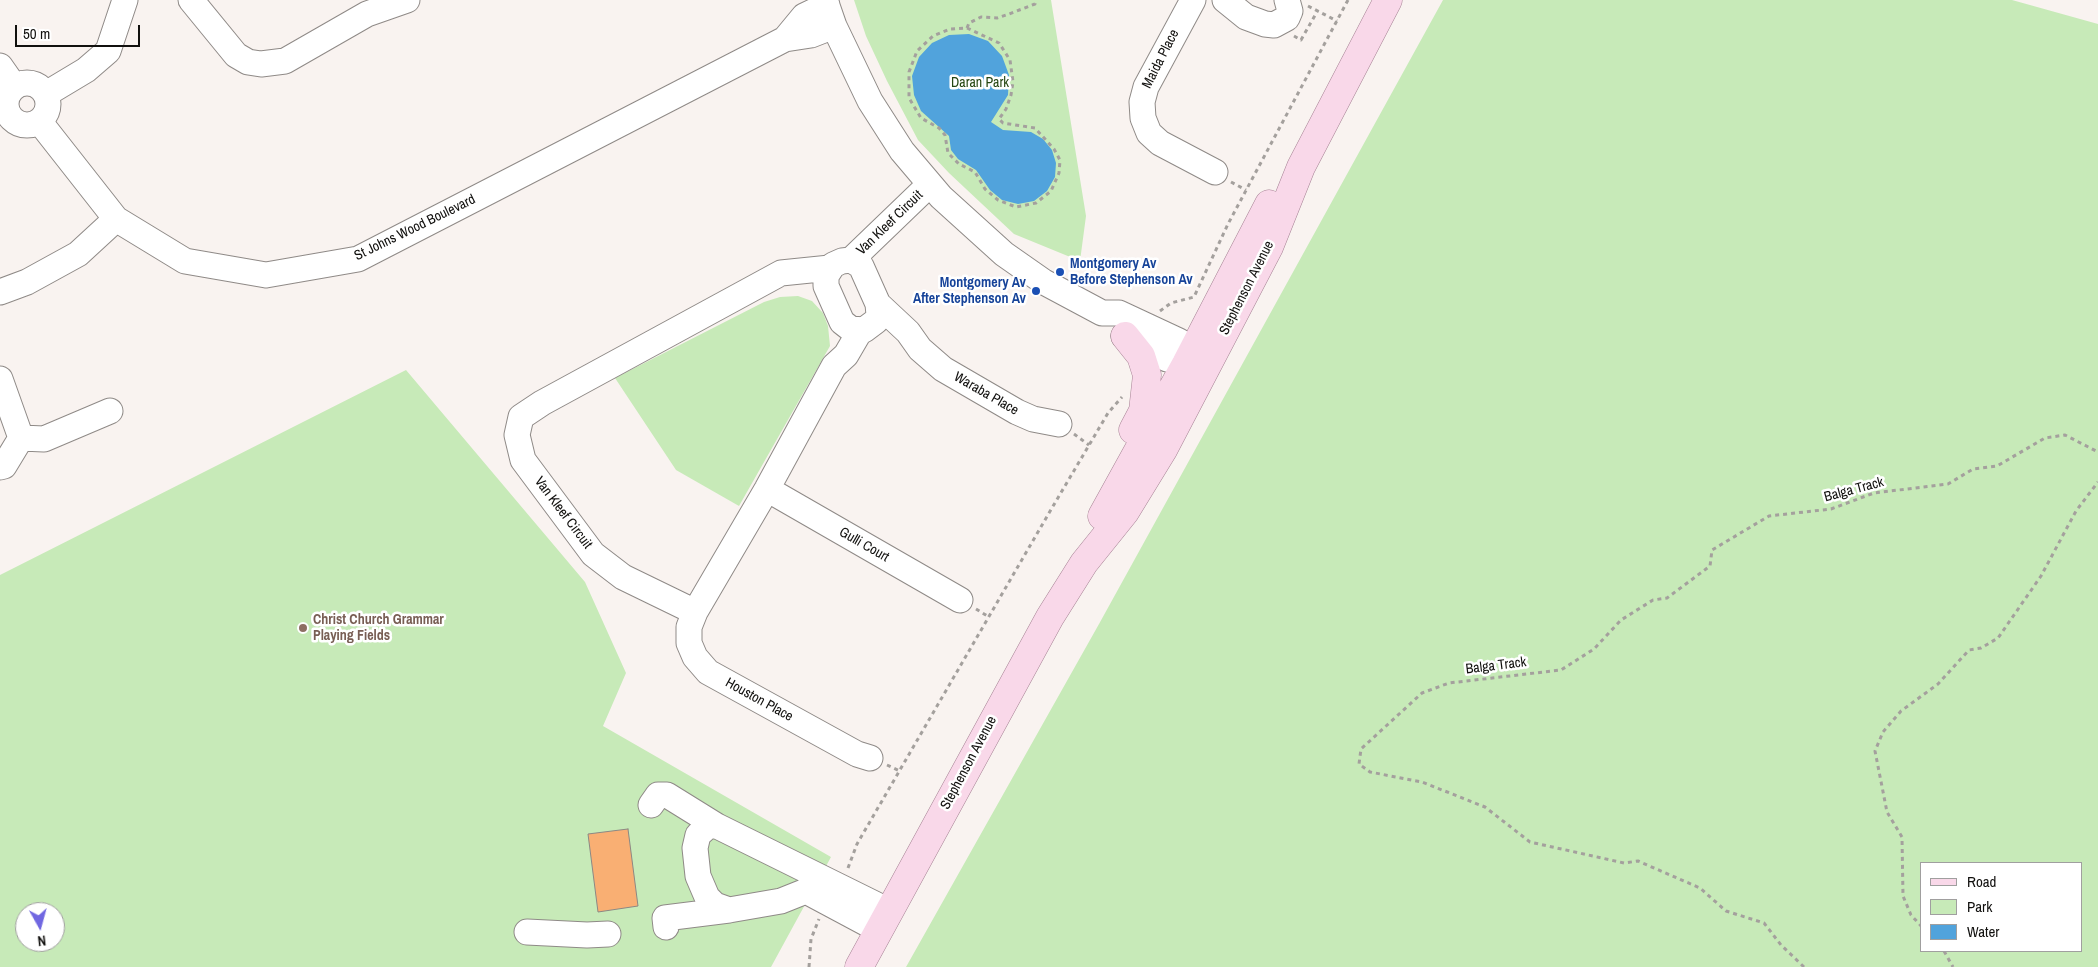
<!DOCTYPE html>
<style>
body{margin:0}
#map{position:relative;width:2098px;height:967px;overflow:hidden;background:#f9f3f0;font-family:"Archivo Narrow",sans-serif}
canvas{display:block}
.legend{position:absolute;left:1920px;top:862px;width:162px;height:90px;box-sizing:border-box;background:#fff;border:1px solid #a09f9f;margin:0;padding:6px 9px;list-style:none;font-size:15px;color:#11100e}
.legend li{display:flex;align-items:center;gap:10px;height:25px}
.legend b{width:25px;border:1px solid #a09f9f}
.north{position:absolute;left:15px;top:902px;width:50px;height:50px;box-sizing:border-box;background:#fff;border:1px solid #a09f9f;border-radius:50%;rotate:173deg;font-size:14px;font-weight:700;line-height:20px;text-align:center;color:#11100e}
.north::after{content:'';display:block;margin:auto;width:18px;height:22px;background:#7067e1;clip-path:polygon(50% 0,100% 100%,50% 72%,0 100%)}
.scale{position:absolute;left:15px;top:25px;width:125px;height:22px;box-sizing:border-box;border:2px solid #11100e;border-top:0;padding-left:6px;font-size:15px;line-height:18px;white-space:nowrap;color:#11100e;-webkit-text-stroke:4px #fff;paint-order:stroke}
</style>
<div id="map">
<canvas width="2098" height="967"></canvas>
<ul class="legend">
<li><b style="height:6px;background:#f9d8e9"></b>Road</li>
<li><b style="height:14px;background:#c7eab8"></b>Park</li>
<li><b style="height:14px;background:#51a3dc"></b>Water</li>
</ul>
<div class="north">N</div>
<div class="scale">50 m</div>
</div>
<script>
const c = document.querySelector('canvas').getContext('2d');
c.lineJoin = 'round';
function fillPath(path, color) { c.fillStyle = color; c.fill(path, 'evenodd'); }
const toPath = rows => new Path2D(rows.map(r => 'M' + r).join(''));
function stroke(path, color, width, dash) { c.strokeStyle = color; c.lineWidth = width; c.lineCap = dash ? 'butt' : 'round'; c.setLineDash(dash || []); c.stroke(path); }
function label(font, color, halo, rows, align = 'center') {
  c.font = font + ' "Archivo Narrow",sans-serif'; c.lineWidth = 5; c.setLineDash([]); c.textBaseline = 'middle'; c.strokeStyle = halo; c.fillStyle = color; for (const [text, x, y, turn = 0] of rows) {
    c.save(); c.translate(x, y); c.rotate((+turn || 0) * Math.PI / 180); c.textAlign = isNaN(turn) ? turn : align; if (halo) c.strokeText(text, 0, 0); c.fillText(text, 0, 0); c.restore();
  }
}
const green = toPath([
 [854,0,1051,0,1086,216,1080,261,1014,234,949,173,918,140,887,81,866,36],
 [1443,0,2012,0,2098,24,2098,967,906,967,1099,624],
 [2082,863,2082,951,1922,951,1922,863],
 [798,296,812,301,823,313,828,326,830,346,739,506,676,470,615,378,764,302,780,297],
 [406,370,585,582,626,673,603,726,831,857,771,967,0,967,0,575],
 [25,912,55,912,55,942,25,942]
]);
const water = toPath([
 [969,34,988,41,1002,56,1009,75,1008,95,991,122,1003,130,1031,132,1043,139,1052,150,1056,163,1055,177,1047,191,1034,201,1018,204,1002,200,990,190,976,170,958,159,951,150,949,136,921,111,914,95,912,76,919,57,932,43,949,35]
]);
const building = toPath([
 [628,829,638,906,598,912,588,834,628,829]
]);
const path = toPath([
 [1308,6,1337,21],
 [967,28,999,43,1010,60,1013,82,1011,95,1006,109,999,119,1003,123,1035,128,1054,149,1060,160,1059,173,1051,191,1036,203,1016,207,998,200,985,189,975,172,959,164,948,153,945,135,939,128,921,118,909,98,909,72,917,51,933,36,950,29,967,28],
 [967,28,969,23,981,17,997,18,1009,14,1035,4,1035,0],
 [1294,36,1301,40,1318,10],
 [1231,182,1246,190],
 [1160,311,1171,303,1194,297,1228,224,1348,0],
 [1074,434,1089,445],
 [976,609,989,617],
 [887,765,900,771],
 [848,868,857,844,1049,513,1108,413,1122,397],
 [1922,927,1911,915,1903,896,1902,837,1887,812,1875,751,1883,732,1901,711,1938,684,1969,650,1981,648,1998,638,2041,576,2076,511,2098,482],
 [1944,951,1953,967],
 [809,967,811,939,819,919],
 [1804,967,1781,945,1764,923,1726,911,1700,888,1638,861,1624,863,1530,842,1485,807,1422,782,1370,772,1359,764,1361,749,1422,693,1449,683,1561,670,1594,649,1621,620,1653,600,1667,598,1710,566,1712,550,1769,516,1831,509,1874,493,1948,484,1973,469,1997,466,2045,438,2065,435,2098,452]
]);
const minor = toPath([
 [191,0,236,55,248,62,261,64,285,61,367,14,407,0],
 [825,0,834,26,870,101,902,151,941,197,1004,254,1044,282,1102,313,1119,313,1179,341,1186,364,1187,379],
 [1193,0,1146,87,1142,102,1143,118,1149,133,1160,143,1215,172],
 [1225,0,1246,17,1265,24,1274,25,1287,18,1290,11,1287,0],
 [785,39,804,16,827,5],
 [0,66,14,86],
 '6 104a21 21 0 1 1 42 0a21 21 0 1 1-42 0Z',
 [46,94,86,70,108,51,125,0],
 [39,121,116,219,185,261,266,275,358,259,785,39,811,35,834,26],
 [851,260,861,266,878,304,879,315,876,321,864,330,851,329,842,322,826,286,826,276,833,265,842,261,851,260],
 [851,260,929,185],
 [830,268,781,273,542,403,521,417,517,435,523,460,593,554,623,577,695,612,767,489,834,366,846,355,860,331],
 [0,292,27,282,78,254,116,219],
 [878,304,908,332,920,349,943,369,1017,412,1033,419,1059,424],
 [1124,336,1167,359,1186,364,1195,357],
 [0,379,21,438,44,439,110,411],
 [0,467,4,466,21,438],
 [767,489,960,600],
 [695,612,689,627,689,643,695,657,708,672,857,754,870,758],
 [651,805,658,795,667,795,717,826],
 [666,927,665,918,729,910],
 [879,930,806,891,781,901,729,910,715,905,707,897,698,876,695,848,698,835,708,826,717,826,889,911],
 [527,932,587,935,608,934]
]);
const major = toPath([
 [1125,336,1141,356,1147,375,1143,411,1133,430],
 [1102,516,1186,364,1269,204],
 [859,967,1050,617,1084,563,1125,512,1163,450,1269,247,1301,167,1388,0]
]);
const markers = [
 [1060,272,5,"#1a4fb4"],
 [1036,291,5,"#1a4fb4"],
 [303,628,5,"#8d6e63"]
];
const streetNames = [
 ["Maida Place",1161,59,-63],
 ["Van Kleef Circuit",890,223,-44],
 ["St Johns Wood Boulevard",415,228,-26],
 ["Stephenson Avenue",1247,288,-63],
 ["Waraba Place",986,394,30],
 ["Balga Track",1854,490,-15],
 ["Van Kleef Circuit",563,513,53],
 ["Gulli Court",864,545,30],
 ["Balga Track",1496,666,-7],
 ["Houston Place",759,700,29],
 ["Stephenson Avenue",969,763,-62]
];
const parkNames = [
 ["Daran Park",980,83]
];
const transitNames = [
 ["Montgomery Av",1070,264],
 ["Before Stephenson Av",1070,280],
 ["Montgomery Av",1026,283,"right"],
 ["After Stephenson Av",1026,299,"right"]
];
const educationNames = [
 ["Christ Church Grammar",313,620],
 ["Playing Fields",313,636]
];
fillPath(green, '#c7eab8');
fillPath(water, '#51a3dc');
fillPath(building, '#f9af73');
stroke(building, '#8c8884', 1);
stroke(minor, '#8f8a87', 27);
stroke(major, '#a58193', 29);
stroke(path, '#a4a09d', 3, [4, 4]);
stroke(minor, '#fff', 25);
stroke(major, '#f9d8e9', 28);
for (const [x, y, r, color] of markers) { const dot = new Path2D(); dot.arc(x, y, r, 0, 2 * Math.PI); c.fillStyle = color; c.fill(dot); stroke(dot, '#fff', 2); }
label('14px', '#11100e', '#fff', streetNames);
label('14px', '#244511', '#fff', parkNames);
label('bold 14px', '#164399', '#fff', transitNames, 'left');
label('bold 14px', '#785e54', '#fff', educationNames, 'left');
</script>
